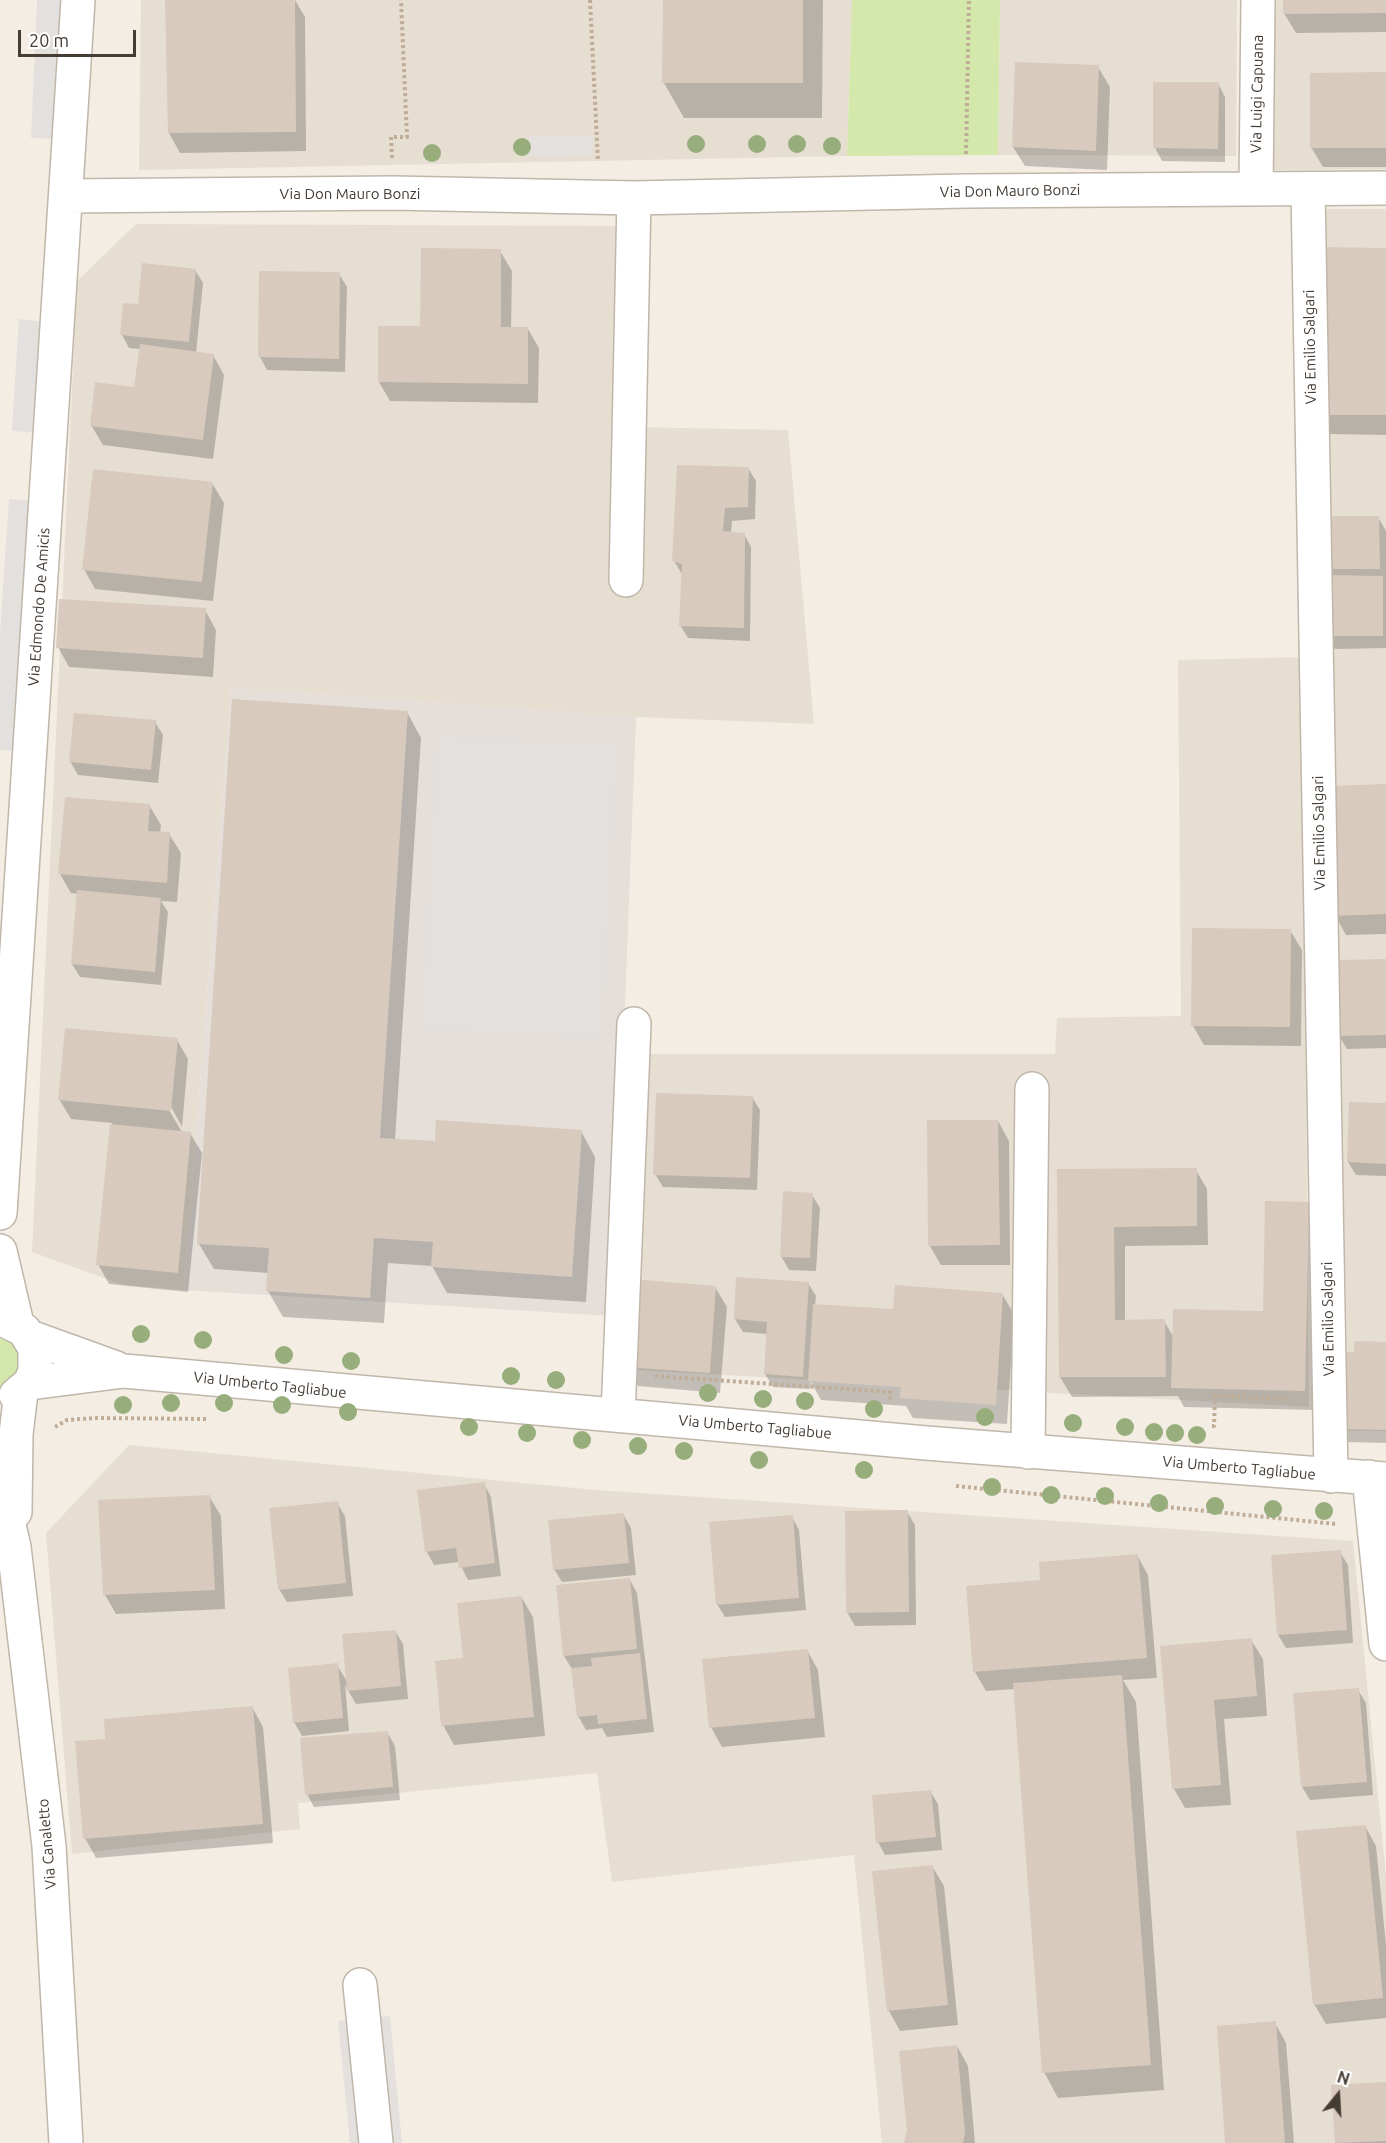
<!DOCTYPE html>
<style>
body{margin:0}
#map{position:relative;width:1386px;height:2143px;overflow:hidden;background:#f3ede4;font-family:Ubuntu,sans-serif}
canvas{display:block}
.north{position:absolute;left:1308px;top:2065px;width:60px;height:60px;-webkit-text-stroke:4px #fff;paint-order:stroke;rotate:18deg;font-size:16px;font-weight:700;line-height:24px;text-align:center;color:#453c34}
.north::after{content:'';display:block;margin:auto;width:21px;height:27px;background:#453c34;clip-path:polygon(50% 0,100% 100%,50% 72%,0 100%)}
.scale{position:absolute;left:18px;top:30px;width:118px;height:27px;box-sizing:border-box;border:3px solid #453c34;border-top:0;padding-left:8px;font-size:18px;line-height:21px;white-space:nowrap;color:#453c34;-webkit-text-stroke:4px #fff;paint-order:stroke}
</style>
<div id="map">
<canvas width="1386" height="2143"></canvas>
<div class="north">N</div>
<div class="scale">20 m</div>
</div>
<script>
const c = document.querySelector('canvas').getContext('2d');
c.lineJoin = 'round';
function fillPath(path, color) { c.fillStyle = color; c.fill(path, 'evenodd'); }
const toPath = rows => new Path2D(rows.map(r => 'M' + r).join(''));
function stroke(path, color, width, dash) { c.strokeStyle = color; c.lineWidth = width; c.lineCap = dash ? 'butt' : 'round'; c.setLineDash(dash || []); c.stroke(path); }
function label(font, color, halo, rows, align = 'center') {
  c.font = font + ' Ubuntu,sans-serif'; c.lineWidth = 4.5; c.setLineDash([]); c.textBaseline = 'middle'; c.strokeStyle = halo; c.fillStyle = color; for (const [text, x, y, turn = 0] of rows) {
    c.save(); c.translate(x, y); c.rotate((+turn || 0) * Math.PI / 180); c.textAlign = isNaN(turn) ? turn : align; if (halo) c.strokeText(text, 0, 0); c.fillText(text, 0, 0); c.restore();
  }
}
const residential = toPath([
 [141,0,852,0,847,156,139,170],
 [1000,0,1237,0,1236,156,998,155],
 [1273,0,1386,0,1386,169,1271,170],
 [1321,209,1386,209,1386,1431,1349,1431],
 [136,224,632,226,629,427,788,430,814,724,636,717,231,688,184,1290,123,1285,32,1252,77,281],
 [1302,657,1309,1407,614,1369,624,1054,1055,1054,1057,1018,1181,1016,1178,660],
 [129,1445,596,1490,1353,1541,1386,1876,1386,2143,882,2143,854,1855,612,1882,597,1773,298,1803,300,1829,72,1854,46,1533]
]);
const industrial = toPath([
 [231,688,636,717,613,1316,184,1290]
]);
const green = toPath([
 [852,0,1000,0,998,155,847,156],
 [0,1333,9,1337,21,1352,18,1375,0,1387]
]);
const parking = toPath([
 [37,0,62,0,55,139,31,138],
 [529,136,593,136,592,156,529,157],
 [19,319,47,322,40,433,12,431],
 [9,499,39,501,22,751,0,750,0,633],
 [436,735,618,744,602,1039,421,1029],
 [390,2016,402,2143,350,2143,338,2021]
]);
const shadow = toPath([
 [167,0,295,0,305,17,306,151,180,153,169,133],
 [665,0,823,0,822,118,684,118,664,83],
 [1284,0,1386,0,1386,32,1296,33,1284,13],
 [1098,67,1110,87,1107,170,1025,166,1013,147],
 [1386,74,1386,167,1323,167,1311,147],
 [1218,83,1225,97,1225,162,1162,161,1155,148],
 [1386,250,1386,435,1330,434,1318,414],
 [500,251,512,271,511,329,528,329,539,348,538,403,390,401,379,382,422,328],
 [195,270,203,283,196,353,213,355,224,375,213,459,103,445,91,425,135,388,140,349,129,348,122,335,140,306],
 [339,274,347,287,345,372,267,370,260,357],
 [748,468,756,481,755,519,732,521,731,533,744,534,751,547,750,641,688,638,680,625,682,574,674,561],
 [212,483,224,503,213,601,95,589,84,569],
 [1378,517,1386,531,1386,648,1335,649,1327,635,1326,569],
 [205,610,216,630,213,677,69,667,58,647],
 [407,712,421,738,395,1140,436,1143,581,1131,595,1157,586,1302,447,1293,432,1266,388,1263,384,1323,283,1317,268,1291,269,1273,214,1269,199,1244],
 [155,722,163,735,158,783,78,775,70,761],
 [1386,786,1386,934,1346,935,1335,915],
 [149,805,161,825,160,833,169,834,181,853,177,902,161,901,168,912,161,985,80,977,72,964,78,894,71,893,60,874],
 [1290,930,1302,950,1301,1046,1204,1045,1193,1026],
 [1386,961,1386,1048,1347,1049,1339,1036],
 [177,1040,188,1059,182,1127,169,1103,166,1105,182,1132,190,1133,202,1153,188,1292,109,1284,98,1264,112,1123,71,1119,59,1099],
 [752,1097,760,1110,757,1190,663,1187,655,1174],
 [1386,1105,1386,1176,1356,1175,1348,1162],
 [998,1121,1009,1141,1010,1265,941,1265,930,1246],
 [1196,1170,1207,1189,1208,1245,1125,1246,1125,1321,1164,1321,1174,1338,1264,1312,1309,1203,1320,1223,1316,1410,1184,1407,1178,1396,1072,1397,1060,1377,1059,1171],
 [812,1195,820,1208,816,1271,789,1270,781,1256],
 [808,1283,816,1296,815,1306,895,1311,1002,1294,1014,1314,1007,1424,913,1418,906,1406,821,1400,811,1382,810,1389,773,1387,765,1374,767,1334,743,1332,735,1319],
 [715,1287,727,1307,720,1393,638,1386,627,1367],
 [1386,1343,1386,1443,1347,1442,1339,1429,1355,1354],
 [484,1484,491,1497,501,1576,468,1580,459,1562,434,1565,427,1552],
 [209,1496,221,1516,225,1609,116,1614,105,1595],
 [337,1503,345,1516,353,1596,287,1602,279,1589],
 [907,1512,915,1525,916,1625,855,1626,847,1612],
 [623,1514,631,1528,636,1575,562,1582,554,1569],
 [792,1517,799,1530,806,1610,725,1617,717,1604],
 [1340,1552,1348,1565,1353,1643,1286,1648,1278,1635],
 [1137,1555,1148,1575,1157,1678,1123,1680,1136,1702,1164,2090,1058,2098,1044,2072,1015,1689,986,1691,975,1672,1042,1581],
 [630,1580,637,1593,654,1732,607,1737,602,1728,586,1730,578,1716,572,1669,564,1656],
 [522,1598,533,1617,545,1736,454,1745,443,1725,464,1660],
 [395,1631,403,1644,408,1699,356,1704,345,1685,349,1731,302,1736,294,1722,337,1665,348,1683],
 [1251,1640,1263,1659,1267,1716,1224,1719,1231,1805,1185,1808,1174,1789,1162,1647],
 [807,1650,818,1670,825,1737,722,1747,711,1727],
 [1358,1690,1366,1703,1373,1795,1310,1800,1302,1787],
 [252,1707,263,1727,273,1843,96,1858,85,1838,107,1740],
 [387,1732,395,1746,400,1800,314,1807,307,1794],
 [930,1791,938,1804,942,1850,885,1855,878,1842],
 [1365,1826,1376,1846,1386,1945,1386,2018,1326,2024,1314,2004],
 [932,1866,944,1886,958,2025,900,2031,889,2011,874,1872],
 [1275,2023,1286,2043,1294,2143,1227,2143],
 [957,2046,968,2066,975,2143,906,2143],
 [1386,2083,1386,2143,1337,2143,1333,2087]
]);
const building = toPath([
 [165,0,295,0,296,132,168,133],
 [663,0,803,0,803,83,662,83],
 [1283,0,1386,0,1386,13,1283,14],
 [1015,62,1099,65,1096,151,1012,147],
 [1386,72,1386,148,1310,148,1310,73],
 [1153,82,1219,82,1218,149,1153,148],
 [1318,247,1386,248,1386,415,1317,415],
 [421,248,501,249,501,327,528,327,528,384,378,382,378,326,420,326],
 [142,263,196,269,189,342,120,335,123,303,138,304],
 [259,271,340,272,339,359,258,357],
 [140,344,214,354,203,440,90,426,95,382,134,387],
 [677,465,749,467,748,507,725,508,723,531,745,533,744,628,679,626,682,564,672,561],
 [93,469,213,482,202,582,82,570],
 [1324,516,1379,516,1380,569,1325,569],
 [1326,575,1383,576,1383,636,1326,636],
 [59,599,206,608,203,658,56,648],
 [232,699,408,711,380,1138,435,1141,436,1120,582,1130,572,1277,431,1267,433,1242,374,1238,370,1298,266,1291,269,1248,197,1244],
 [74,713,156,720,151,770,69,762],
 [1386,784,1386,914,1334,916,1330,786],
 [65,797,150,804,148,831,170,832,167,883,58,874],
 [77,890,161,898,155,972,71,964],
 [1192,928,1291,929,1290,1027,1191,1026],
 [1386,959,1386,1035,1338,1036,1336,960],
 [65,1028,178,1038,171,1111,58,1100],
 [656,1093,753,1096,750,1178,653,1175],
 [1349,1102,1386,1103,1386,1164,1347,1162],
 [927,1120,998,1120,1000,1245,928,1246],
 [110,1124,191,1132,178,1273,96,1265],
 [1197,1168,1197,1226,1114,1227,1115,1320,1165,1319,1166,1377,1059,1377,1057,1169],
 [783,1191,813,1193,810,1258,780,1257],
 [1265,1201,1309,1202,1305,1391,1171,1388,1173,1309,1263,1311],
 [736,1277,809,1282,803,1377,764,1374,767,1322,734,1319],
 [632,1279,716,1286,710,1373,625,1367],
 [895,1285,1003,1293,996,1405,900,1398,901,1387,808,1381,813,1304,893,1309],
 [1354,1341,1386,1342,1386,1430,1338,1429,1338,1352,1354,1352],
 [485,1482,495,1563,459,1568,456,1548,425,1552,417,1490],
 [210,1495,215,1590,103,1595,98,1500],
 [338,1501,346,1583,278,1590,269,1508],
 [908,1510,909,1612,846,1613,845,1511],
 [624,1513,629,1563,553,1570,548,1520],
 [793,1515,799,1598,716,1605,709,1522],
 [1341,1550,1347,1630,1277,1635,1271,1555],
 [1138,1554,1147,1658,973,1672,966,1586,1040,1580,1039,1562],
 [630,1578,637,1649,563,1656,556,1585],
 [522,1596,534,1717,441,1726,435,1661,463,1658,457,1603],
 [396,1630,401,1686,347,1691,342,1634],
 [1252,1638,1257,1696,1214,1700,1221,1785,1172,1789,1160,1646],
 [808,1649,815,1718,709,1728,702,1659],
 [640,1653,647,1719,598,1724,597,1715,577,1717,571,1668,592,1666,591,1658],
 [338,1663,343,1718,293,1723,288,1668],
 [1122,1675,1151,2065,1042,2073,1013,1683],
 [1359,1688,1367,1782,1301,1787,1293,1693],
 [253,1706,263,1824,83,1839,75,1741,105,1739,104,1719],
 [388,1731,393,1787,305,1795,300,1738],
 [931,1790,936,1837,876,1843,872,1795],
 [1366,1825,1383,1998,1313,2005,1296,1831],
 [933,1865,948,2005,887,2011,872,1871],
 [1276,2021,1285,2143,1225,2143,1217,2026],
 [957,2045,965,2133,963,2143,904,2143,907,2130,899,2051],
 [1386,2082,1386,2141,1335,2143,1331,2085]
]);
const path = toPath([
 [590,0,598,161],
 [966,154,969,0],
 [392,158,391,137,407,137,401,0],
 [655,1376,890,1392,890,1403],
 [1212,1426,1214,1426,1215,1396,1292,1399],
 [55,1427,67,1420,95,1418,208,1419],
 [956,1486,1336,1524]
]);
const minor = toPath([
 [1256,189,1258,0],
 [1308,190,1331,1476],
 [67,196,393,193,634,198,966,191,1386,188],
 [626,580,634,198],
 [0,1213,78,0],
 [0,1251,17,1324],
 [0,1318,24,1330,35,1348,35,1371,30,1383,16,1395],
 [30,1337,116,1368],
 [30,1383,124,1371,926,1443,1386,1479],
 [618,1415,634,1024],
 [1028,1452,1032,1089],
 [1369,1477,1386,1644],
 [0,1486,14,1547,49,1846,66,2143],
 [15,1512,16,1434,21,1392],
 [360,1985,376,2143]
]);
const trees = [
 [696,144],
 [757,144],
 [797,144],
 [832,146],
 [522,147],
 [432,153],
 [141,1334],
 [203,1340],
 [284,1355],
 [351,1361],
 [511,1376],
 [556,1380],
 [708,1393],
 [763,1399],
 [805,1401],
 [171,1403],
 [224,1403],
 [123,1405],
 [282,1405],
 [874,1409],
 [348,1412],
 [985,1417],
 [1073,1423],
 [469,1427],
 [1125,1427],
 [1154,1432],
 [527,1433],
 [1175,1433],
 [1197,1435],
 [582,1440],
 [638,1446],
 [684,1451],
 [759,1460],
 [864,1470],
 [992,1487],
 [1051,1495],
 [1105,1496],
 [1159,1503],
 [1215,1506],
 [1273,1509],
 [1324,1511]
];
const streetNames = [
 ["Via Luigi Capuana",1257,94,-89],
 ["Via Don Mauro Bonzi",1010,191,-1],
 ["Via Don Mauro Bonzi",350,194],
 ["Via Emilio Salgari",1310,347,-91],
 ["Via Edmondo De Amicis",39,607,-86],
 ["Via Emilio Salgari",1319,833,-91],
 ["Via Emilio Salgari",1328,1319,-91],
 ["Via Umberto Tagliabue",270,1385,6],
 ["Via Umberto Tagliabue",755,1427,5],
 ["Via Umberto Tagliabue",1239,1468,5],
 ["Via Canaletto",47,1844,-95]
];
fillPath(residential, '#e7ded2');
fillPath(industrial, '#e5ded9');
fillPath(green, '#d4e8ac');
fillPath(parking, '#e3e0dd');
fillPath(shadow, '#0003');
fillPath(building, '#d8cabd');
stroke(minor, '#c1b6aa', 36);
stroke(path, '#c0ad98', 4, [3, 3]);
stroke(minor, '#fff', 33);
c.fillStyle = '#98ad7c';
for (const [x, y] of trees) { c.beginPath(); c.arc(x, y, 9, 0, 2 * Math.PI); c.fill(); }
label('15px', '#453c34', '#fff', streetNames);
</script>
